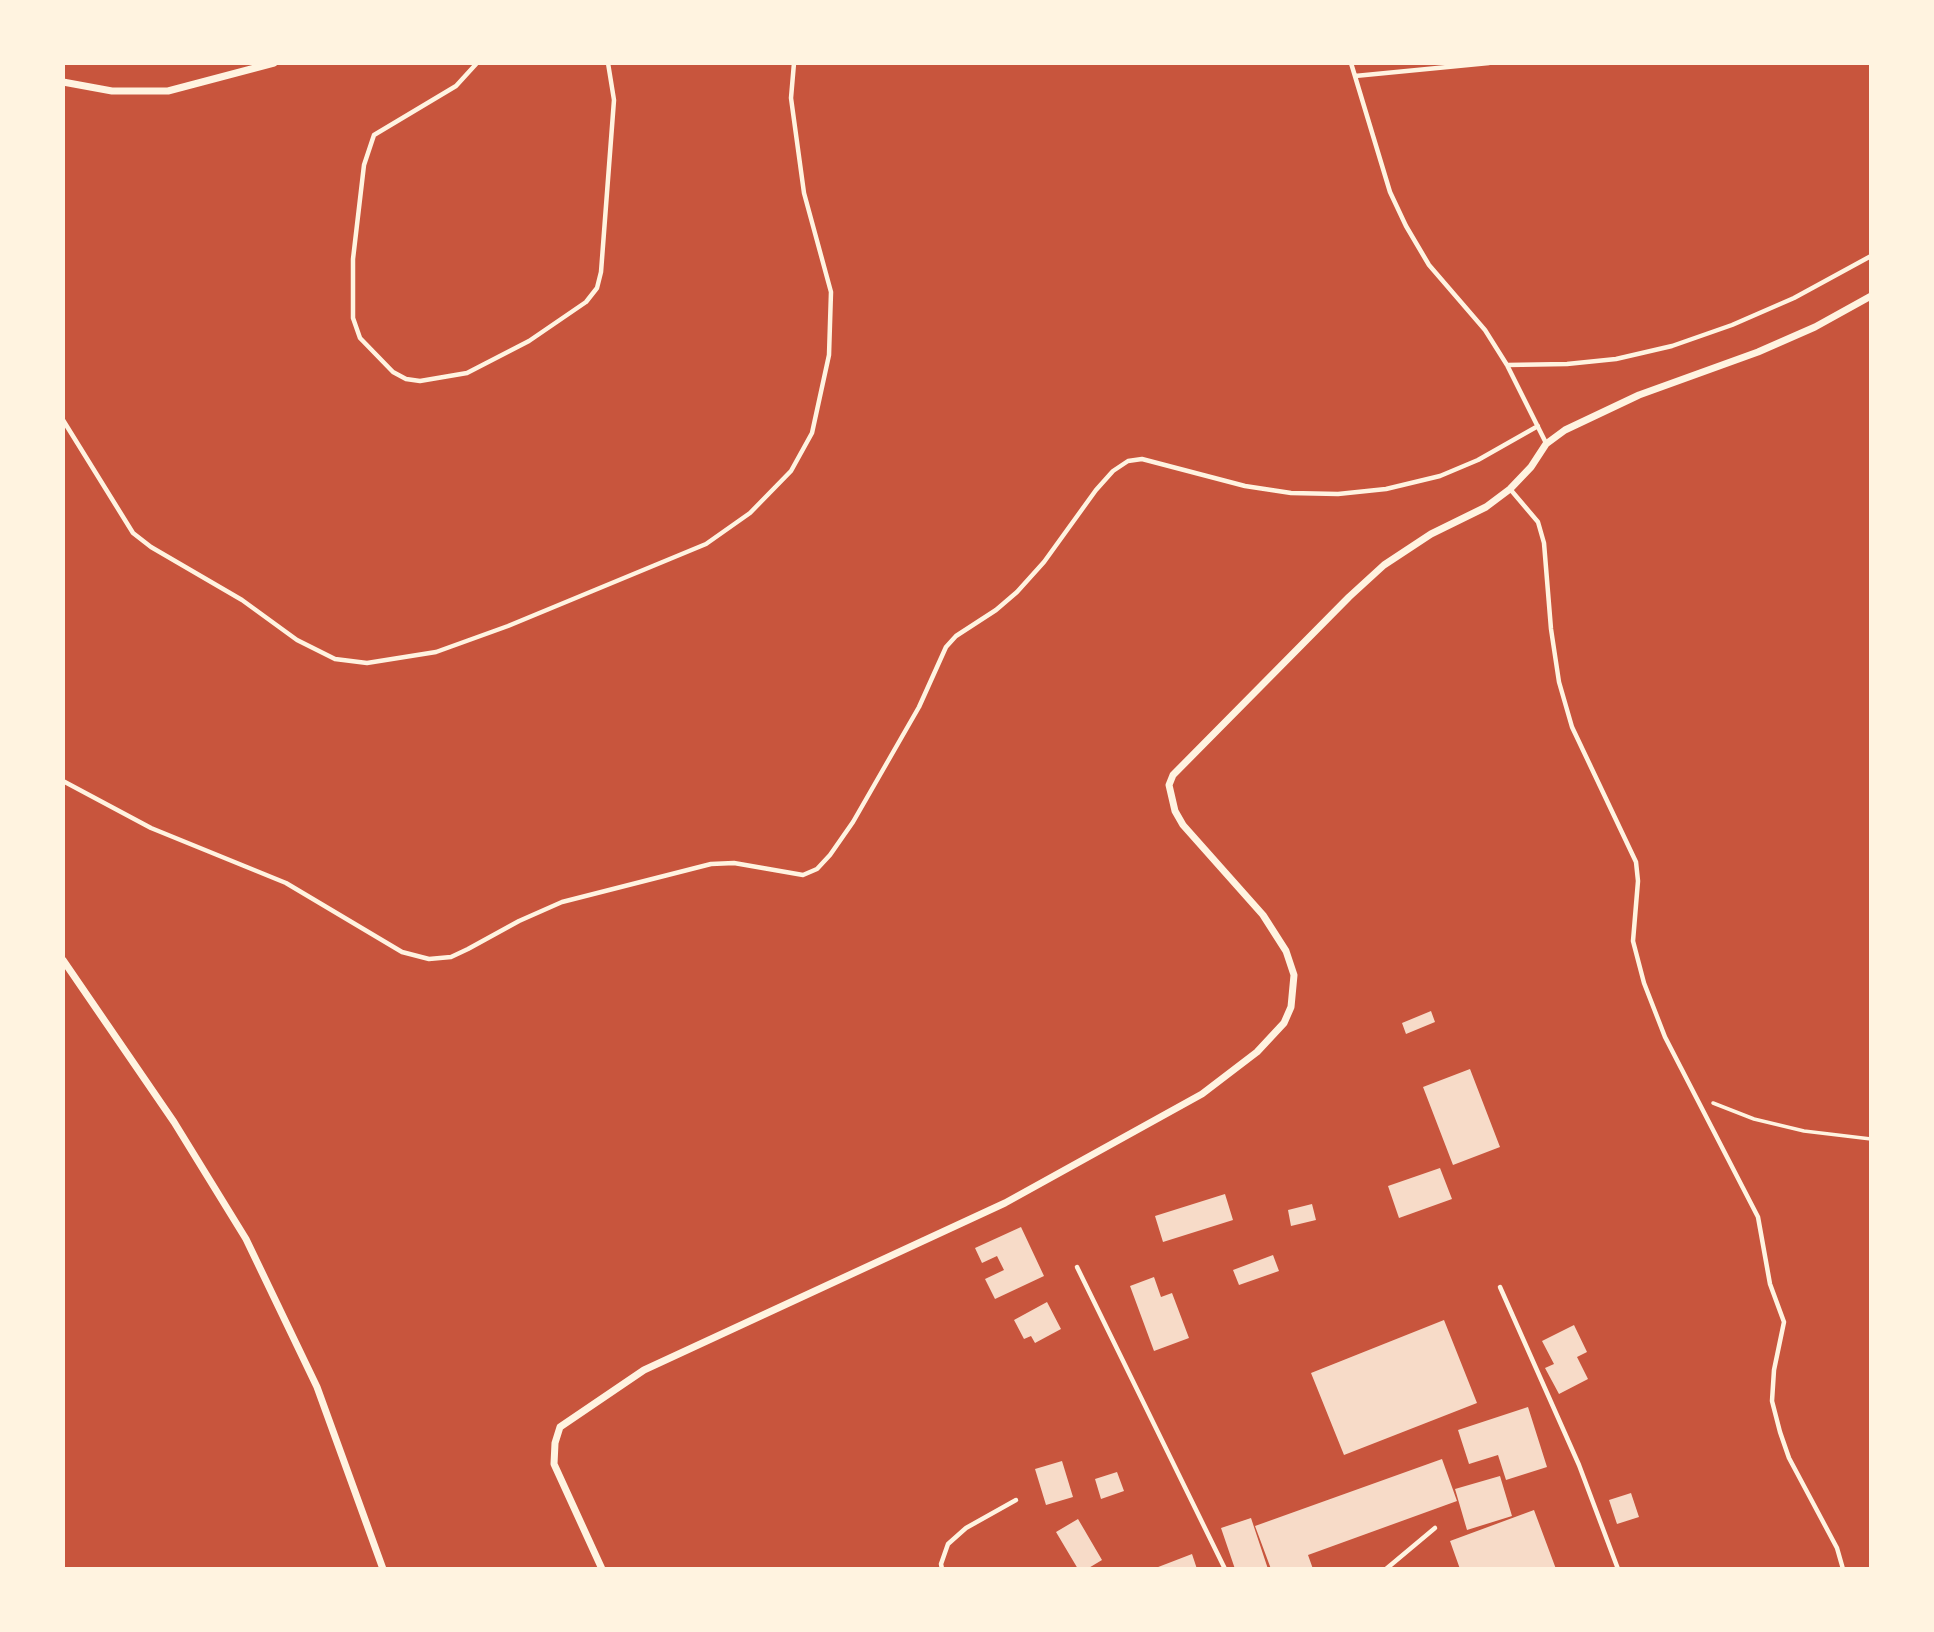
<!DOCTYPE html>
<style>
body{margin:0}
#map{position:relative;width:1934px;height:1632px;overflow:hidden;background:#c8553d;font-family:"Titillium Web",sans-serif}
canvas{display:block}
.frame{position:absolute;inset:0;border:65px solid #fff3e0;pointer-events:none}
</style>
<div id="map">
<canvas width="1934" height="1632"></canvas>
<div class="frame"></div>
</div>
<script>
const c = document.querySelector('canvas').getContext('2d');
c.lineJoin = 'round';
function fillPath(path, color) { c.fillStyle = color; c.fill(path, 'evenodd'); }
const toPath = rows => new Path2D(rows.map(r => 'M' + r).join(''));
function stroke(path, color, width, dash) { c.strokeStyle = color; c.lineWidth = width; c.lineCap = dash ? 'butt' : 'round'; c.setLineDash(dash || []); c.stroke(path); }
const building = toPath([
 [1431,1011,1435,1022,1406,1034,1402,1023],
 [1470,1069,1500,1147,1453,1165,1423,1087],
 [1440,1168,1452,1199,1399,1218,1388,1186],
 [1225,1194,1233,1220,1163,1242,1155,1216],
 [1312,1204,1316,1220,1291,1226,1288,1210],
 [1021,1227,1044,1276,995,1299,985,1279,1004,1270,997,1256,982,1263,975,1248],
 [1273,1255,1279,1271,1239,1285,1233,1270],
 [1154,1277,1161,1297,1172,1293,1189,1338,1154,1351,1130,1286],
 [1047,1302,1061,1329,1035,1343,1031,1336,1024,1339,1014,1320],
 [1444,1320,1477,1403,1344,1455,1311,1373],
 [1574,1325,1587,1352,1577,1357,1588,1379,1559,1394,1545,1368,1554,1364,1542,1341],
 [1528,1407,1547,1467,1506,1480,1498,1455,1469,1464,1458,1430],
 [1442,1459,1457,1501,1308,1555,1313,1569,1271,1569,1255,1526],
 [1062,1461,1073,1497,1046,1505,1035,1469],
 [1117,1472,1124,1491,1101,1499,1095,1479],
 [1500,1476,1512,1516,1467,1530,1455,1489],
 [1631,1493,1639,1517,1617,1524,1609,1500],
 [1534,1510,1556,1569,1460,1569,1450,1541],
 [1251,1518,1268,1569,1235,1569,1221,1528],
 [1078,1519,1102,1560,1087,1569,1078,1569,1056,1532],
 [1192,1554,1197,1569,1153,1569]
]);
const path = toPath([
 [1713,1103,1754,1119,1804,1131,1871,1139]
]);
const service = toPath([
 [477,63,456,86,374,135,364,165,353,259,353,318,360,338,393,372,406,379,420,381,467,373,529,341,586,302,597,288,601,272,614,100,608,63],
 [1351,63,1390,192,1406,226,1429,265,1485,330,1507,365,1546,443],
 [1355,76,1489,63],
 [1507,365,1567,364,1616,359,1672,346,1732,325,1794,298,1871,256],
 [63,420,133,533,151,547,242,600,297,640,335,659,367,663,436,652,508,626,706,544,750,513,791,471,812,433,829,355,831,292,804,193,791,98,794,63],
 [1510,489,1538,522,1544,543,1551,629,1559,682,1572,727,1636,862,1638,881,1633,941,1644,983,1665,1037,1758,1217,1770,1284,1784,1322,1774,1370,1772,1401,1780,1432,1789,1458,1837,1548,1843,1569],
 [63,781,151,828,286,883,402,952,429,959,451,957,468,949,519,921,562,902,711,864,734,863,803,875,817,869,830,855,853,822,919,707,946,647,956,636,996,610,1017,592,1044,562,1096,490,1113,471,1128,461,1142,459,1245,486,1291,493,1338,494,1386,489,1440,476,1478,460,1538,426],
 [1077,1267,1225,1569],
 [1500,1287,1579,1465,1618,1569],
 [942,1569,941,1564,948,1544,966,1528,1016,1500],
 [1386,1569,1435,1528]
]);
const minor = toPath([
 [63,82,112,91,168,91,274,63],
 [63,960,174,1122,246,1239,317,1387,383,1569],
 [602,1569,554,1464,555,1443,560,1427,644,1370,1005,1203,1202,1094,1257,1052,1284,1023,1291,1007,1294,975,1286,951,1263,915,1183,825,1175,811,1169,785,1173,775,1349,597,1384,565,1431,534,1486,507,1510,489,1531,467,1546,444,1565,430,1639,395,1758,352,1815,327,1871,296]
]);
fillPath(building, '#f7dbc8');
stroke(path, '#fff3e0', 3.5);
stroke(service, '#fff3e0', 4.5);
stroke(minor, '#fff3e0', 7);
</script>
